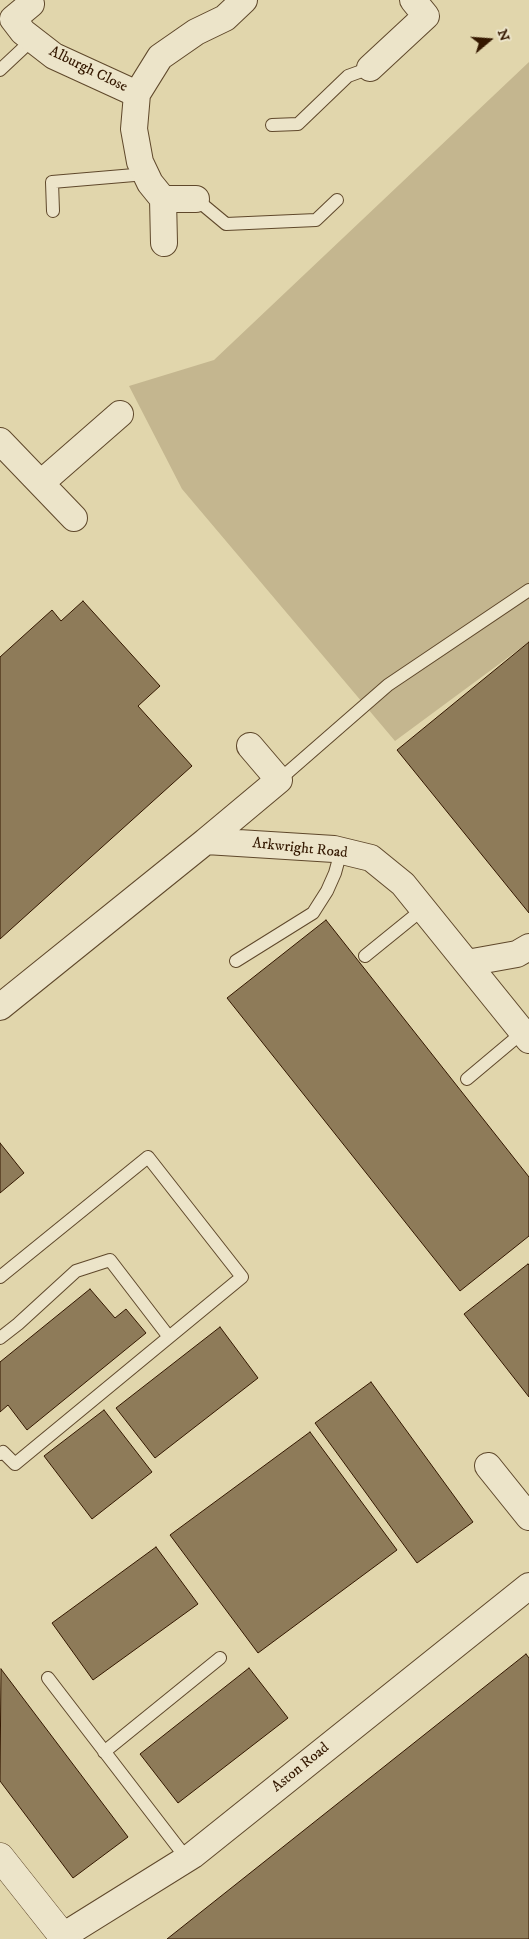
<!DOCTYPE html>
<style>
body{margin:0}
#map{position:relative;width:529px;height:1939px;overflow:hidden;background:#e1d6ac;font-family:"IM FELL DW Pica",serif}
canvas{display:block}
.north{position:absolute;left:464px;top:15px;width:50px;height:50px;-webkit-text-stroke:4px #ece4c9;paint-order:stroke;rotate:72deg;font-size:14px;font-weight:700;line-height:20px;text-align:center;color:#341800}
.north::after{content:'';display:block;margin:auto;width:18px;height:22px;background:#341800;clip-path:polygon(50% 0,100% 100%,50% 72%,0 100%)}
</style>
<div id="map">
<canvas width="529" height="1939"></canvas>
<div class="north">N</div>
</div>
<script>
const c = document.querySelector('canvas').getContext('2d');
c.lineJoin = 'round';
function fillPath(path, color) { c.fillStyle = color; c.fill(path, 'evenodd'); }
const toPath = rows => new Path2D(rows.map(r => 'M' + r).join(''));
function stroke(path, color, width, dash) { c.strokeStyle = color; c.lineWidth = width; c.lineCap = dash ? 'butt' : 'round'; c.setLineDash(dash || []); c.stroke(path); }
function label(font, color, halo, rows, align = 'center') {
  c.font = font + ' "IM FELL DW Pica",serif'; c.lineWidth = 4.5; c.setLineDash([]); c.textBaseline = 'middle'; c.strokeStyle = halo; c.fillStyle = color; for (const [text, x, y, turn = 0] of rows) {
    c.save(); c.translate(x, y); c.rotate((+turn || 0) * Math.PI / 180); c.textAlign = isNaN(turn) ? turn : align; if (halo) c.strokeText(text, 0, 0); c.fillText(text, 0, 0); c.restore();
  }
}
const green = toPath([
 [529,62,529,642,395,741,182,489,129,386,214,360]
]);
const building = toPath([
 [83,601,160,686,138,706,192,766,0,939,0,657,52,610,61,621,83,601],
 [529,642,529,913,397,750,529,642],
 [326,920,529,1177,529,1236,460,1291,227,998,326,920],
 [0,1143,24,1173,0,1193,0,1143],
 [528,1264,529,1265,529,1397,464,1314,528,1264],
 [90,1289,115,1318,126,1309,146,1333,27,1430,8,1405,0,1412,0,1362,90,1289],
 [220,1327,258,1378,155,1458,116,1408,220,1327],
 [371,1382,473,1522,417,1563,315,1423,371,1382],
 [104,1410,152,1472,92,1519,44,1456,104,1410],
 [310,1432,397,1550,258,1653,170,1535,310,1432],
 [156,1547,198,1604,93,1680,52,1623,156,1547],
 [526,1654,529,1658,529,1939,167,1939,526,1654],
 [249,1668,288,1718,178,1803,140,1754,249,1668],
 [1,1669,128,1837,73,1878,0,1781,1,1669]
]);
const service = toPath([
 [0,70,33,39],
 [272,125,298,124,348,76,370,68],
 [196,199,226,224,316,220,337,200],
 [53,211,52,182,146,174],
 [279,780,388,685,529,590],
 [365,956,423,909],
 [236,961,313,913,327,891,335,873,341,851],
 [467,1079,523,1032],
 [0,1277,148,1157,242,1277,15,1464,3,1452,0,1454],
 [0,1338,18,1324,76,1271,110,1260,169,1337],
 [48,1678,187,1859],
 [104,1752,220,1658]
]);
const minor = toPath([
 [31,4,13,19,23,32,54,56,137,94],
 [370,68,426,16,413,0],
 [163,199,164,243],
 [196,199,163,199,150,183,140,162,134,129,137,94,160,57,196,32,225,18,244,0],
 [0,441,74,518],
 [41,483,120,414],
 [206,841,279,780,250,746],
 [467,963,517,954,529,947],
 [0,1007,206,841,334,849,371,858,403,884,529,1040],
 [488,1466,529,1517],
 [63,1936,193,1855,529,1586]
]);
const tertiary = toPath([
 [0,1857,65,1939]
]);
const streetNames = [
 ["Alburgh Close",88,70,26],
 ["Arkwright Road",300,849,6],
 ["Aston Road",301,1768,-39]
];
fillPath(green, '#c4b68f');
fillPath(building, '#8e7b59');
stroke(building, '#341800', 1);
stroke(service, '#5f482b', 14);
stroke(minor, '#5f482b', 28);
stroke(tertiary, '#5f482b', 29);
stroke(service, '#ece4c9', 12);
stroke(minor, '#ece4c9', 26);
stroke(tertiary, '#ece4c9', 28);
label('15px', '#341800', '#ece4c9', streetNames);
</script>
